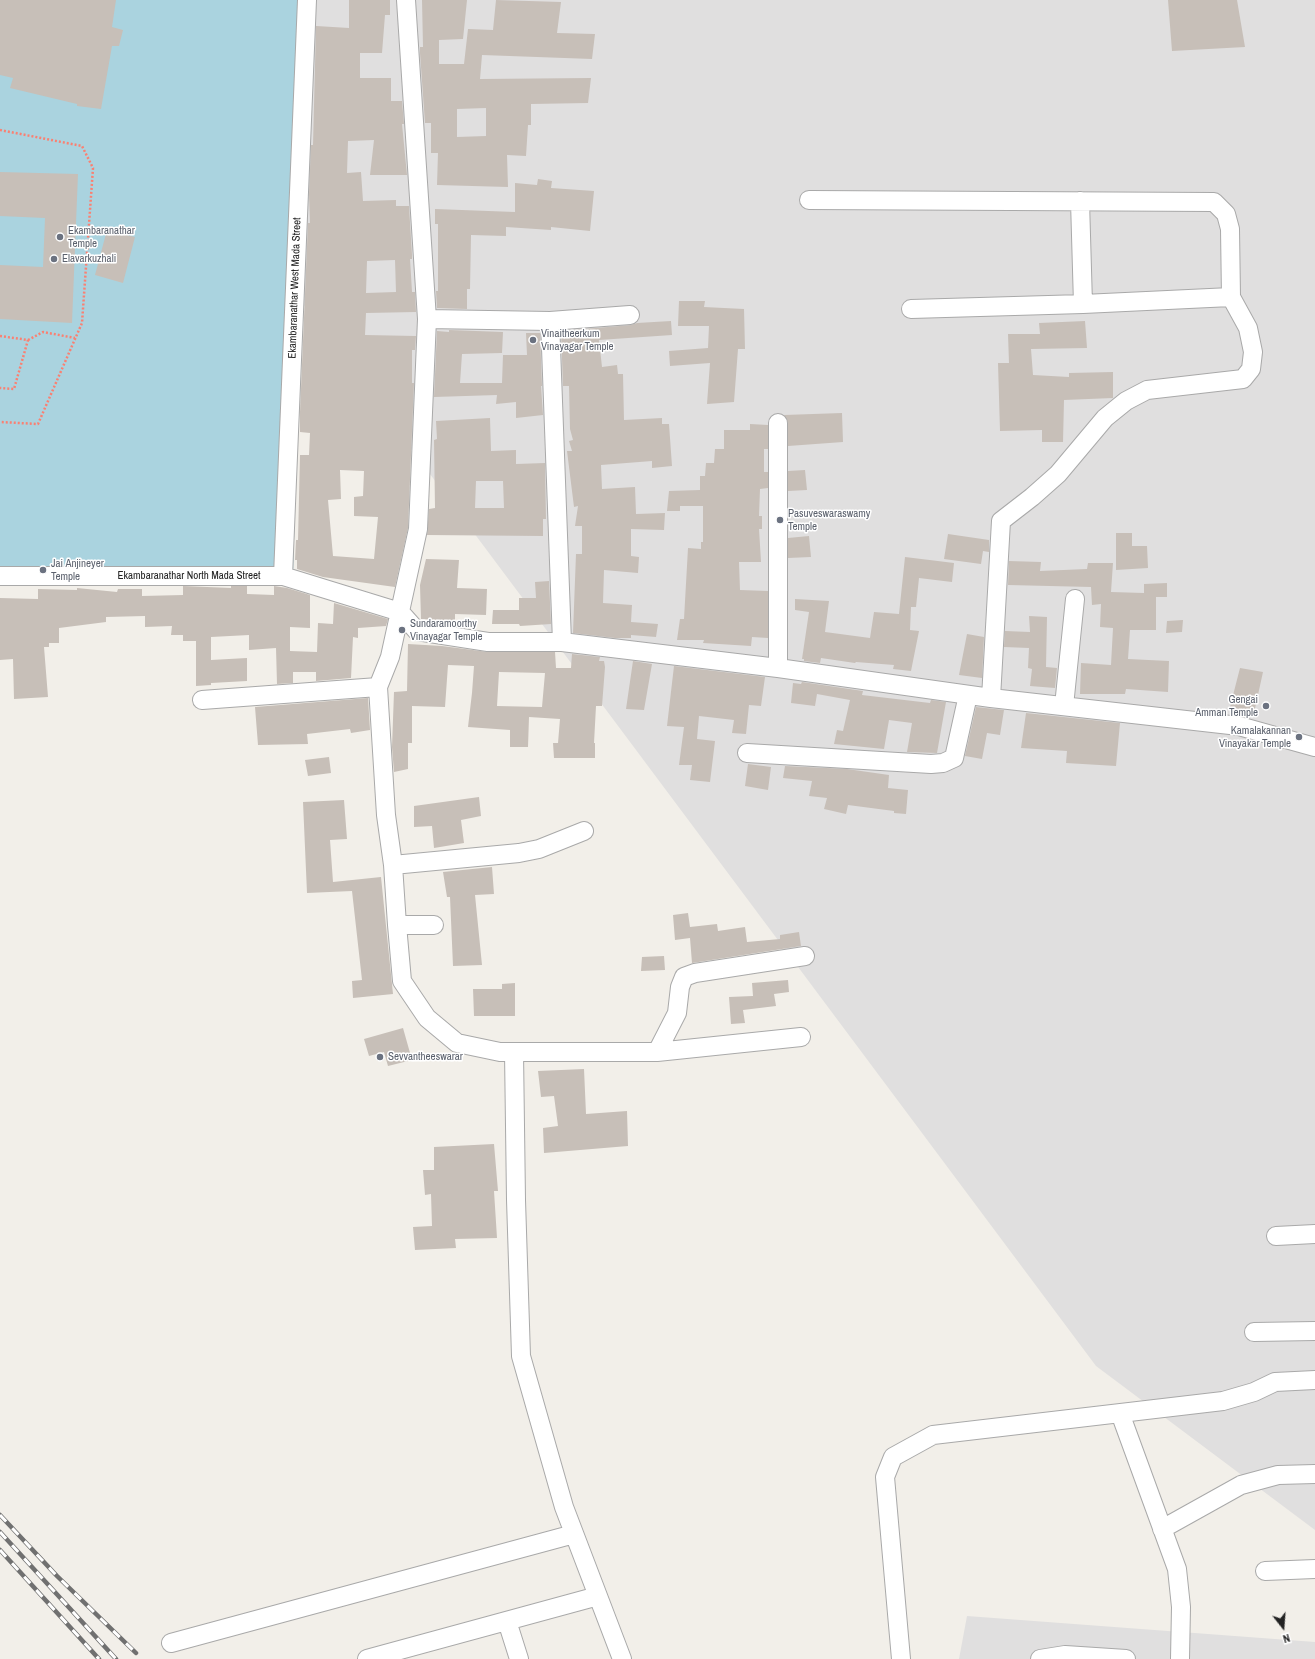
<!DOCTYPE html>
<style>
body{margin:0}
#map{position:relative;width:1315px;height:1659px;overflow:hidden;background:#f2efe9;font-family:"Archivo Narrow",sans-serif}
canvas{display:block}
.north{position:absolute;left:1263px;top:1607px;width:40px;height:40px;-webkit-text-stroke:3px #fff;paint-order:stroke;rotate:163deg;font-size:11px;font-weight:700;line-height:16px;text-align:center;color:#222}
.north::after{content:'';display:block;margin:auto;width:14px;height:18px;background:#222;clip-path:polygon(50% 0,100% 100%,50% 72%,0 100%)}
</style>
<div id="map">
<canvas width="1315" height="1659"></canvas>
<div class="north">N</div>
</div>
<script>
const c = document.querySelector('canvas').getContext('2d');
c.lineJoin = 'round';
function fillPath(path, color) { c.fillStyle = color; c.fill(path, 'evenodd'); }
const toPath = rows => new Path2D(rows.map(r => 'M' + r).join(''));
function stroke(path, color, width, dash) { c.strokeStyle = color; c.lineWidth = width; c.lineCap = dash ? 'butt' : 'round'; c.setLineDash(dash || []); c.stroke(path); }
function label(font, color, halo, rows, align = 'center') {
  c.font = font + ' "Archivo Narrow",sans-serif'; c.lineWidth = 3; c.setLineDash([]); c.textBaseline = 'middle'; c.strokeStyle = halo; c.fillStyle = color; for (const [text, x, y, turn = 0] of rows) {
    c.save(); c.translate(x, y); c.rotate((+turn || 0) * Math.PI / 180); c.textAlign = isNaN(turn) ? turn : align; if (halo) c.strokeText(text, 0, 0); c.fillText(text, 0, 0); c.restore();
  }
}
const residential = toPath([
 [76,0,1315,0,1315,1530,1096,1366],
 [967,1616,1315,1642,1315,1659,959,1659]
]);
const water = toPath([
 [0,0,308,0,293,579,0,573]
]);
const building = toPath([
 [0,0,116,0,112,27,123,30,119,46,112,46,101,109,77,106,77,104,10,88,13,78,0,75],
 [349,0,390,0,390,15,385,15,382,53,360,53,360,78,391,78,391,101,402,101,404,124,402,124,407,175,370,175,374,140,348,141,347,173,361,172,363,201,396,200,396,206,409,206,412,255,412,259,410,259,412,292,415,292,416,312,366,313,365,335,416,336,415,350,412,350,412,383,414,383,408,528,395,587,323,577,297,569,297,560,295,560,296,540,298,540,300,455,309,455,310,433,300,432,300,412,308,223,310,223,309,194,311,145,313,145,316,26,349,28],
 [395,260,396,292,366,293,367,261],
 [340,470,364,471,363,496,354,497,354,516,378,517,374,559,333,556,328,500,341,499],
 [422,0,467,0,463,39,439,40,439,64,464,64,468,29,493,30,496,0,561,2,557,33,595,34,592,59,482,55,480,79,591,78,588,103,531,104,531,125,528,125,526,156,507,155,508,187,437,185,438,153,431,153,431,123,425,123,420,53,420,47,423,47],
 [486,108,486,136,457,137,457,109],
 [1168,0,1237,0,1245,47,1172,51],
 [0,172,78,174,72,323,0,319,0,265,43,267,45,218,0,216],
 [538,179,552,181,551,188,594,191,590,231,551,227,551,230,506,227,506,236,471,235,470,289,467,289,467,309,437,308,436,291,438,291,438,224,435,224,435,209,515,212,515,183,537,185],
 [107,230,135,237,123,283,95,275],
 [679,301,705,301,704,307,744,309,745,349,738,349,734,402,707,404,710,363,670,366,669,351,708,348,709,326,678,326],
 [671,321,672,335,599,340,602,367,617,365,618,374,623,374,624,420,662,418,662,424,669,424,672,466,652,468,652,461,601,465,602,489,635,487,636,514,665,513,664,530,631,529,631,556,639,557,638,573,604,570,603,603,632,605,631,622,658,624,656,637,631,635,631,638,615,638,573,633,576,554,582,554,582,526,575,526,578,506,574,507,567,451,572,451,569,441,573,440,570,429,569,386,563,386,561,331,631,325,637,323],
 [1085,321,1087,348,1031,349,1033,375,1069,377,1069,373,1113,372,1113,398,1064,400,1063,442,1042,442,1042,430,1000,431,998,363,1009,363,1008,334,1040,334,1039,323],
 [449,330,503,332,502,353,462,354,460,383,502,383,503,355,527,355,526,333,540,333,542,386,541,386,543,415,516,418,516,402,496,404,497,395,434,397,437,331,449,332],
 [842,413,843,442,788,446,788,423,784,415],
 [490,418,491,451,516,450,516,464,545,463,546,519,543,519,543,536,427,535,429,509,435,508,434,440,437,439,436,421],
 [476,481,503,481,504,508,475,508],
 [750,424,768,425,768,449,764,449,764,472,768,472,768,488,760,489,759,516,762,516,762,529,759,529,761,562,739,562,740,590,768,591,768,638,752,637,751,646,703,643,704,640,677,640,680,619,684,619,688,548,701,549,701,542,703,542,703,506,680,506,680,511,667,511,669,491,700,490,700,476,705,476,706,463,714,463,715,449,724,449,724,430,750,430],
 [805,470,807,490,788,491,788,471],
 [1116,533,1132,533,1132,546,1147,546,1148,568,1116,570],
 [948,534,989,540,989,552,983,551,981,564,944,559],
 [809,536,811,557,788,558,788,538],
 [905,557,954,563,952,582,919,578,916,607,911,607,910,630,919,631,911,671,893,669,894,665,856,662,855,663,821,658,820,663,804,661,804,659,802,659,809,612,795,610,795,599,829,601,825,632,870,638,874,612,899,614],
 [426,559,459,560,457,588,487,589,486,615,455,614,455,621,442,622,441,620,421,619,420,585],
 [1009,561,1041,562,1040,571,1087,569,1088,563,1113,563,1111,592,1144,593,1144,584,1167,583,1167,597,1156,597,1156,630,1130,630,1128,659,1169,661,1168,692,1126,689,1125,694,1080,694,1081,663,1111,665,1113,628,1100,627,1101,604,1092,605,1091,587,1008,585],
 [549,581,551,624,520,626,519,624,492,624,493,610,519,610,519,598,536,598,535,582],
 [183,586,231,588,231,586,247,586,247,594,274,595,274,586,287,588,310,595,310,628,290,627,290,651,317,652,318,623,333,624,334,603,388,619,386,626,358,628,358,638,353,637,351,678,316,681,316,672,293,672,293,683,277,684,276,648,249,650,249,635,211,637,211,660,247,658,247,681,211,683,211,685,196,686,196,641,183,641,183,635,171,635,172,626,145,627,145,616,106,617,106,622,59,628,59,643,49,643,49,647,44,647,48,697,14,699,13,659,0,660,0,598,38,599,38,589,77,590,77,588,117,592,118,589,142,589,142,596,183,595],
 [1029,616,1047,617,1046,667,1057,668,1055,688,1030,686,1032,669,1028,668,1029,648,1004,647,1005,631,1030,632],
 [1183,620,1182,632,1166,633,1167,621],
 [967,634,984,637,982,678,959,675],
 [408,644,442,646,488,652,555,652,556,668,571,668,572,654,600,657,599,661,604,661,605,667,602,706,596,706,594,743,595,743,595,758,554,758,553,743,558,743,560,719,529,717,528,747,510,747,510,730,468,727,472,693,474,666,448,665,445,707,412,706,412,743,408,743,408,769,394,772,392,747,394,692,407,691],
 [499,672,545,673,542,707,497,706],
 [633,661,652,664,644,710,626,709],
 [674,666,765,677,761,706,749,705,746,734,732,733,734,720,699,716,697,739,715,741,710,782,690,780,692,765,679,765,684,727,667,726],
 [1240,668,1263,672,1254,713,1230,707],
 [802,682,863,691,862,695,930,703,931,700,946,702,937,753,907,752,912,723,889,720,884,749,834,744,837,730,843,731,850,700,817,694,815,706,791,703,793,683,801,684],
 [368,698,370,730,351,733,350,729,307,734,308,744,258,745,255,707],
 [976,707,1004,710,1000,735,987,733,982,759,965,756],
 [1026,713,1120,723,1116,766,1066,763,1067,751,1021,748],
 [329,757,331,773,308,776,305,760],
 [748,764,771,767,768,790,745,786],
 [785,766,847,769,889,775,888,788,908,790,906,814,894,813,894,811,848,805,846,814,824,809,827,798,809,796,812,781,783,778],
 [479,797,481,816,461,820,464,843,434,848,432,826,414,827,414,806],
 [344,800,347,839,330,840,333,882,381,877,393,994,353,998,352,981,362,980,352,891,307,893,303,802],
 [492,867,494,894,475,895,482,965,453,966,450,897,447,897,443,872],
 [688,913,690,927,717,924,718,931,745,927,747,942,780,939,780,935,799,932,801,946,692,963,690,938,675,940,673,915],
 [664,956,665,970,641,971,642,957],
 [788,980,789,992,774,994,776,1006,743,1010,745,1023,731,1024,729,997,753,996,752,983],
 [515,983,515,1016,474,1016,473,989,502,989,502,984],
 [403,1028,412,1060,388,1066,384,1052,369,1056,364,1039],
 [584,1069,586,1114,627,1111,628,1146,544,1153,543,1128,558,1126,554,1096,541,1097,538,1071],
 [494,1144,498,1191,494,1191,497,1238,455,1239,456,1248,415,1250,413,1227,432,1226,431,1194,425,1195,423,1170,434,1170,434,1147]
]);
const path = toPath([
 [0,130,82,146,93,168,82,323,38,424,0,422],
 [0,336,28,340,14,389,0,388],
 [28,340,43,332,75,338]
]);
const minor = toPath([
 [406,0,427,319,418,529,390,657,378,687,386,815,393,865,397,925,402,981,427,1018,457,1043,500,1052,514,1052,516,1200,521,1356,564,1507,622,1659],
 [809,200,1214,202,1226,214,1230,229,1231,297],
 [1080,201,1083,304],
 [911,309,1083,304,1231,297,1248,328,1253,352,1251,369,1243,379,1147,390,1126,401,1105,418,1058,474,1032,497,1001,521,991,698],
 [427,319,550,321,630,315],
 [550,321,562,642],
 [0,576,283,576,400,612,417,631,488,642,562,642,778,668,991,698,1239,726,1315,747],
 [283,576,307,0],
 [778,668,778,423],
 [202,700,378,687],
 [1064,706,1075,599],
 [747,753,931,764,943,763,954,758,968,695],
 [393,865,519,853,539,849,584,831],
 [397,925,434,925],
 [514,1052,657,1052,677,1013,680,987,684,977,695,973,805,956],
 [657,1052,801,1037],
 [1276,1236,1315,1234],
 [1254,1332,1315,1331],
 [1120,1413,1177,1569,1181,1607,1180,1659],
 [1162,1529,1241,1485,1278,1475,1315,1474],
 [1265,1571,1315,1569],
 [507,1621,519,1659],
 [171,1643,574,1534],
 [367,1659,598,1596],
 [901,1659,885,1477,893,1457,933,1435,1223,1401,1254,1392,1275,1382,1315,1380],
 [1040,1659,1065,1655,1126,1659]
]);
const rail = toPath([
 [0,1515,57,1576,136,1653],
 [0,1532,116,1659],
 [0,1550,99,1659]
]);
const markers = [
 [60,237,4,"#6b7280"],
 [54,259,4,"#6b7280"],
 [533,340,4,"#6b7280"],
 [780,520,4,"#6b7280"],
 [43,570,4,"#6b7280"],
 [402,630,4,"#6b7280"],
 [1266,706,4,"#6b7280"],
 [1299,737,4,"#6b7280"],
 [380,1057,4,"#6b7280"]
];
const worshipNames = [
 ["Ekambaranathar",68,231],
 ["Temple",68,244],
 ["Elavarkuzhali",62,259],
 ["Vinaitheerkum",541,334],
 ["Vinayagar Temple",541,347],
 ["Pasuveswaraswamy",788,514],
 ["Temple",788,527],
 ["Jai Anjineyer",51,564],
 ["Temple",51,577],
 ["Sundaramoorthy",410,624],
 ["Vinayagar Temple",410,637],
 ["Gengai",1258,700,"right"],
 ["Amman Temple",1258,713,"right"],
 ["Kamalakannan",1291,731,"right"],
 ["Vinayakar Temple",1291,744,"right"],
 ["Sevvantheeswarar",388,1057]
];
const streetNames = [
 ["Ekambaranathar West Mada Street",295,288,-88],
 ["Ekambaranathar North Mada Street",189,576]
];
fillPath(residential, '#e0dfdf');
fillPath(water, '#aad3df');
fillPath(building, '#c7bfb8');
stroke(minor, '#a9a9a9', 20);
stroke(path, '#fa8072', 2.5, [2, 2]);
stroke(minor, '#fff', 18);
stroke(rail, '#707070', 4.5);
stroke(rail, '#fff', 3, [9]);
for (const [x, y, r, color] of markers) { const dot = new Path2D(); dot.arc(x, y, r, 0, 2 * Math.PI); c.fillStyle = color; c.fill(dot); stroke(dot, '#fff', 1.5); }
label('11px', '#5b616d', '#fff', worshipNames, 'left');
label('11px', '#222', '#fff', streetNames);
</script>
